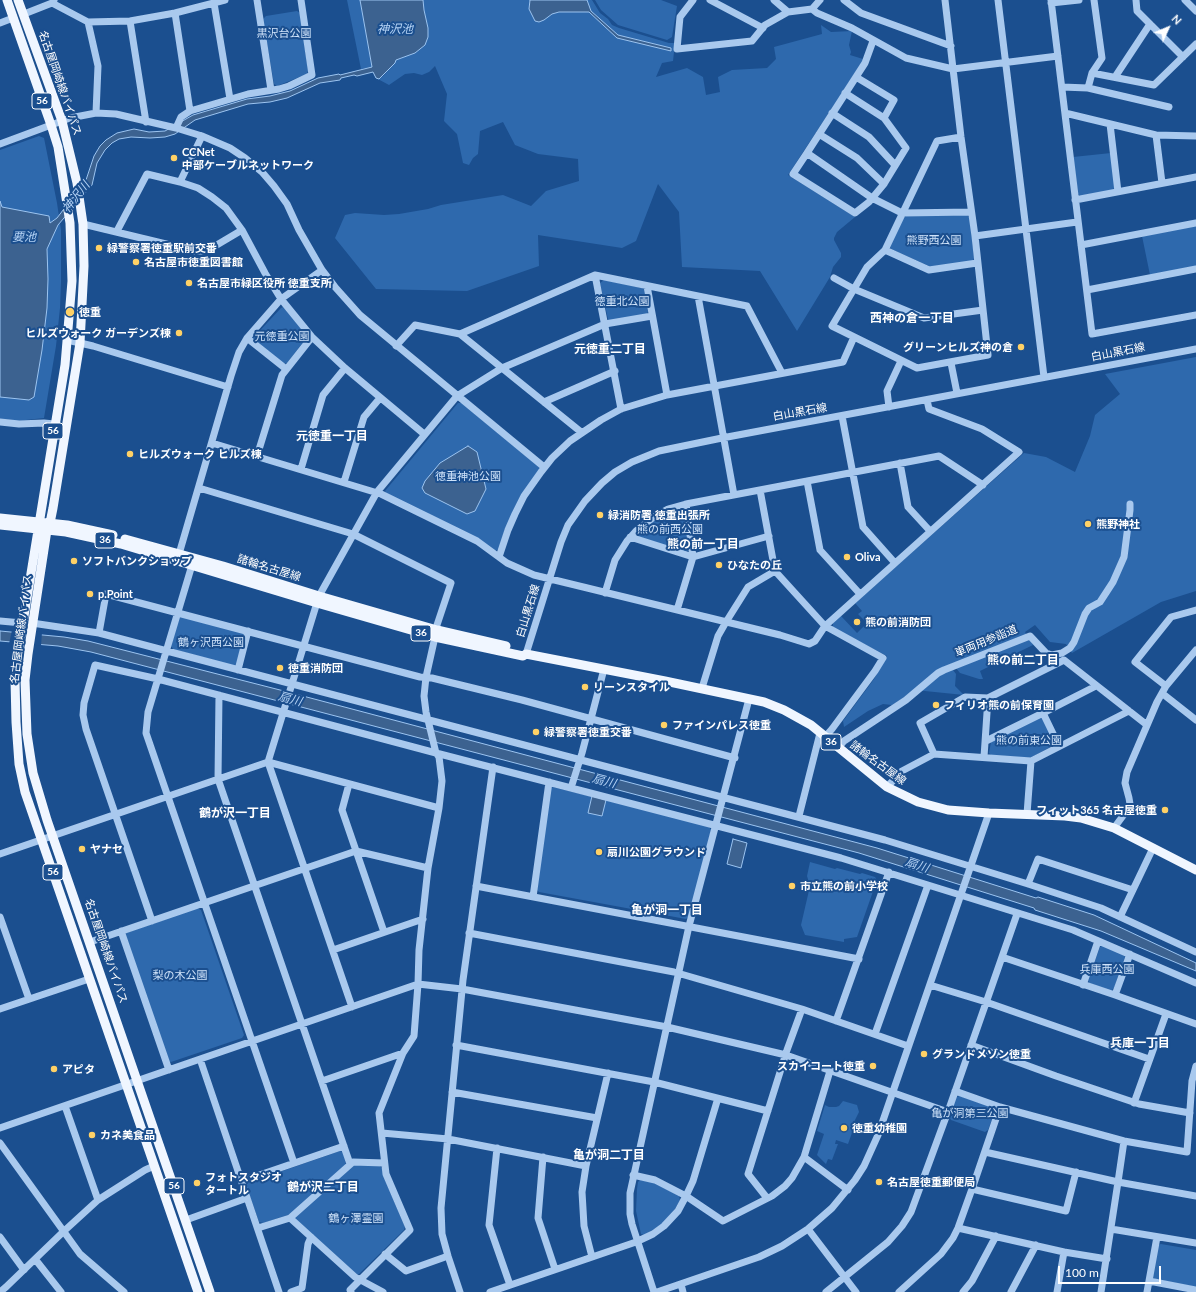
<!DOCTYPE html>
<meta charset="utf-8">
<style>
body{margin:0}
#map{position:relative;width:1196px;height:1292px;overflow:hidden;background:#1b4f8f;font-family:Lato,sans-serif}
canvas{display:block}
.north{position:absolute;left:1148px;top:8px;width:40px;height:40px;-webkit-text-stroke:3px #1b4f8f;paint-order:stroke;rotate:46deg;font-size:11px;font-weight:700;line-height:16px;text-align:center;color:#fff}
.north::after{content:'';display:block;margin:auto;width:14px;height:18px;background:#fff;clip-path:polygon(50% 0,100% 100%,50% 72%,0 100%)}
.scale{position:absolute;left:1058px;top:1266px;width:103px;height:18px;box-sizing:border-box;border:2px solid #fff;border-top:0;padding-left:5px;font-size:12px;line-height:14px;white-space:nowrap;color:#fff;-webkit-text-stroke:3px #1b4f8f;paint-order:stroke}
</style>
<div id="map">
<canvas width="1196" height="1292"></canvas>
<div class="north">N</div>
<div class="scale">100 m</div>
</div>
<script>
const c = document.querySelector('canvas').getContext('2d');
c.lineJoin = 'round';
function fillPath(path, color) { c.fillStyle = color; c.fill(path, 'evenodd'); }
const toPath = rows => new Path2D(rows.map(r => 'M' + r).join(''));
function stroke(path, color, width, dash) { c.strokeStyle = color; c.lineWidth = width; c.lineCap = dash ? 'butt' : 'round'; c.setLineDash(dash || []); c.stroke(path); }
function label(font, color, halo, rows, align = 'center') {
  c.font = font + ' Lato,"Noto Sans JP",sans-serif'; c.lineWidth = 4; c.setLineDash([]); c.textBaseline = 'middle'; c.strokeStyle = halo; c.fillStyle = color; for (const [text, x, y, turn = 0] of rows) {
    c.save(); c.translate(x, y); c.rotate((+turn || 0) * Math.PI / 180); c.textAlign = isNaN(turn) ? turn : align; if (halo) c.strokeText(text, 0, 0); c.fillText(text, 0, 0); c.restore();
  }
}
const green = toPath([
 [347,0,360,0,372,67,361,69],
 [423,0,530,0,529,6,544,20,552,14,559,12,589,12,617,38,671,50,671,48,618,35,591,11,587,0,592,0,600,13,608,19,612,25,619,28,669,43,675,43,673,61,662,63,656,77,687,68,703,77,706,95,720,92,718,77,732,70,767,68,776,59,774,47,822,34,821,25,831,32,852,31,849,45,851,52,850,55,863,59,862,62,788,175,855,217,837,232,834,238,834,240,841,253,841,257,833,267,830,277,797,331,760,271,682,267,679,212,658,184,636,241,622,248,538,235,539,266,467,291,376,289,335,238,345,215,355,213,384,215,399,214,428,209,441,205,503,195,531,206,546,191,579,181,578,159,538,154,515,145,503,122,480,131,478,154,473,158,469,165,463,163,457,134,444,121,447,94,435,66,429,72,422,75,414,73,405,74,389,85,376,78,379,79,383,76,395,63,396,60,415,53,425,45,428,37,428,28,424,10],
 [595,0,661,0,677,6,672,37,667,40,618,25,601,10],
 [297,11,300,13,308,71,307,74,277,86,274,84,263,19,266,16],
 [39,136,44,138,57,203,61,230,61,282,60,308,56,346,44,418,17,421,0,419,0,150],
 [1111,153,1115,186,1113,190,1080,196,1078,194,1073,157],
 [967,215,970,218,974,258,973,261,931,267,891,249,889,245,904,217,906,216],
 [1196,226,1196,266,1150,275,1142,236],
 [604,280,642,288,645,290,648,312,646,315,609,321,608,319,600,283],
 [283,307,308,336,287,363,283,364,253,338,281,308],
 [1196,357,1196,591,1161,602,1072,653,1066,644,1050,642,1035,625,1025,632,1033,645,980,671,983,679,979,679,960,673,956,668,953,670,956,674,955,686,964,695,915,690,892,705,883,704,868,711,844,727,843,721,874,679,887,656,833,628,833,623,841,616,857,633,867,623,858,614,862,611,855,603,1024,453,1046,457,1075,472,1090,436,1095,415,1120,394,1105,374],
 [458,403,462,403,539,467,539,470,521,496,505,529,499,549,495,551,386,493,385,491],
 [682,508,684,510,689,550,686,552,639,537,638,532,647,525,669,512],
 [182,617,243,633,244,636,237,664,234,666,173,649,171,646,179,618],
 [1040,717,1043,718,1055,744,1054,745,1030,758,991,755,989,753,991,742],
 [553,787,709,826,711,830,689,917,686,919,539,892,537,890,550,789],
 [810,862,835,869,837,868,860,874,862,873,875,877,877,880,857,937,844,939,844,942,805,935,801,925,810,886,807,876],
 [197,908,201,910,244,1035,242,1038,171,1062,168,1061,124,936,126,933],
 [1103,945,1123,954,1125,957,1114,988,1111,991,1089,983,1088,980,1100,947],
 [960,1096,995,1108,995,1111,988,1130,985,1132,951,1120,949,1116,956,1097],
 [843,1101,857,1105,859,1112,855,1120,854,1127,848,1144,836,1140,835,1144,838,1144,832,1160,828,1159,826,1164,817,1155,824,1134,817,1131,825,1105,829,1107,836,1107,839,1106],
 [340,1151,343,1152,346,1165,291,1214,263,1223,259,1222,246,1185,248,1183],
 [354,1164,379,1165,382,1168,386,1182,405,1227,404,1230,359,1274,356,1275,295,1220,295,1216],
 [640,1180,655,1183,679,1196,680,1200,675,1209,661,1225,644,1235,641,1234,636,1211,637,1189,638,1182],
 [1161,1244,1196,1250,1196,1287,1155,1279,1152,1277,1158,1245]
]);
const water = toPath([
 [360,0,423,0,424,10,428,28,428,37,425,45,415,53,396,60,395,63,379,79,376,78,373,72,357,76,354,75,341,78,340,80,320,83,287,98,270,102,248,104,195,120,175,134,165,137,150,138,131,137,119,139,112,143,105,150,97,163,92,185,58,225,47,249,48,279,47,308,42,350,34,397,29,400,0,397,0,201,2,207,49,216,50,223,57,218,86,180,94,156,100,146,106,140,117,133,134,129,149,132,165,131,193,115,247,99,270,96,290,91,318,78,339,74,340,75,372,67,360,0],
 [530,0,587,0,591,11,618,35,671,48,671,51,617,38,589,12,559,12,552,14,544,20,539,22,535,21,529,9,530,0],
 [468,446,477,452,486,489,475,511,467,514,425,493,422,488,425,481,440,463,468,446],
 [0,631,64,637,88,641,284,691,877,848,1036,898,1038,897,1094,915,1196,963,1196,971,1101,931,1035,910,1034,908,859,853,91,652,58,646,0,641,0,631],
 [592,796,606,800,602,816,588,813,592,796],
 [733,839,747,843,741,868,727,864,733,839]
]);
const pier = toPath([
 [12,630,42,632,41,646,9,644]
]);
const minor = toPath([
 [257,0,271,90],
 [693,0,680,17,677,49,752,41,765,25,788,12,812,9,820,0],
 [710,0,763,28],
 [774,0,788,12],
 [844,0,861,13,951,46],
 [945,0,961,137,975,236,988,355,917,368,832,326,867,267,885,250,937,141,961,137],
 [998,0,1044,377],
 [1051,0,1092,334,1196,315],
 [1136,0,1137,11,1183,57],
 [1185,0,1196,11],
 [52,3,88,22,130,21,175,13,225,0],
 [214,3,230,99],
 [1051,3,1079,0],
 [812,9,817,13,852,28,906,58,953,69,1058,56],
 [175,13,190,111],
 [24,14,52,3,54,0],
 [130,21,146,122],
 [88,22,98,66,96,113],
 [0,23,13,18],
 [873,41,865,63,807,153,872,198,902,213,971,212],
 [1092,73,1154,85,1196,44],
 [856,77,894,100,884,118],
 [1115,77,1150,24],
 [1062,87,1088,88,1169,107],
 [1088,88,1092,73,1102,58,1094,0],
 [832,113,869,137,895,165],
 [1065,113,1156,135,1196,136],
 [1110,124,1118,192],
 [176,128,181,117,190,111,248,94,279,89,289,86,312,75,301,0],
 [819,134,857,158,884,184],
 [1156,135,1162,183],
 [0,144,70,118,96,113,116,114,176,128,202,136,230,148,245,158,262,172,274,186,287,204,299,230,322,270,335,287,360,315,544,467],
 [807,153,793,174,855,213,869,202,884,184,906,148,884,118,845,93],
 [180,182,202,136],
 [1075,200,1196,177],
 [83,224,195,251,201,251,210,249,242,230,265,273,281,299,312,337,345,368,424,434],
 [117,231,147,174,180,182,198,188,212,197,226,208,242,230],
 [975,236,1077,222],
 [1081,245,1196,223],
 [885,250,929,270,977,263],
 [595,275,621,409],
 [834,278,854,289,924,318,983,310],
 [647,286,667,395],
 [1087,290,1196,269],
 [698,296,734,495],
 [460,334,595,275,747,306,782,373],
 [247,338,286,369],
 [67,340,93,346,228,387],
 [396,346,415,325,460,334,581,432],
 [951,363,957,393],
 [544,402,615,371],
 [889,407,887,391,901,361],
 [842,416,863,527,895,563],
 [0,422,19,424,44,423,54,424],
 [212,443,381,494,477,541,507,563,534,575,780,635,809,644,815,641,825,626,1019,452,982,429,929,409,927,400],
 [257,456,282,375,312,337],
 [900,463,908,507,930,531],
 [301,469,323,395,345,368],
 [807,481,820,550,860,594],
 [344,482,364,417,380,398],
 [199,488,353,534,451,583,437,625,437,630],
 [760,490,775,571,825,626,883,658,875,671,832,729,825,737],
 [630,537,693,557,686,504],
 [179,554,231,376,239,352,247,338,281,299,322,270],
 [499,557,508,530,515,514,524,496,541,472,552,458,570,441,601,420,621,409,667,395,843,362,854,337],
 [192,565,148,712,146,733,294,1163],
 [605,593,615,560,627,541,636,531,655,516,668,509,686,504,939,456,983,485],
 [677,610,693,557,769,536],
 [0,621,22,623],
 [32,623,99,633,167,651,885,840,1028,884,1101,908,1196,952],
 [99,633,106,594,420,677,432,678,522,700,735,758],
 [526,654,561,542,568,525,585,501,602,483,615,472,632,462,659,451,722,438,1196,349],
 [238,670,248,631],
 [1166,686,1135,662,1171,617,1196,610],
 [702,688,718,636,726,622,748,587,775,571],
 [1163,694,1196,720],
 [219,695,218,779,350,1164],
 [1043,713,1059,746],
 [986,741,1043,713,1096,686],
 [838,748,844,741,906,700,938,673,944,670,1030,636,1046,653,1052,655,1062,653,1070,648,1074,642,1085,614,1089,608,1100,602,1113,582,1124,557,1130,510,1130,504],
 [934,754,920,723,965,697,988,698,1064,660,1147,725],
 [984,757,988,698],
 [268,762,352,1007],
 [268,762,439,808],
 [349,784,342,810,384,932],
 [887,787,902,771,934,754,1031,761,1129,711],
 [571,788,582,753,604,669],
 [1027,814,1031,761],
 [799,816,820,733],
 [1114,828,1128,809,1130,804,1129,798,1125,783,1127,772,1157,702,1166,686,1196,650],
 [0,854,268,762,319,596,377,492,457,396,502,368,605,324,652,316],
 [1028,884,1038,859,1133,890],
 [476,886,859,959],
 [533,897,549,782],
 [0,917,29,999],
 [1120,917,1153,848],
 [152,921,86,729,83,715,84,703,95,665,158,679,436,753,841,858,1073,930,1196,983],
 [121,931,169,1070],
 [469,933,674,972,802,1009,908,1046],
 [90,942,356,851,428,868],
 [333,950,423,919],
 [1002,957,1115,995,1196,1024],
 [930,985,986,1002,1149,1059],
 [1083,985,1098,941],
 [1115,995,1130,954],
 [0,1009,89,979],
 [836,1021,889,872],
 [875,1034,928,885],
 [456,1045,654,1082,768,1111],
 [971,1045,1056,1076,1139,1104,1190,1113],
 [200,1059,279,1292],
 [322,1081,403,1053],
 [955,1091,1000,1107,1124,1141,1187,1152,1192,1081,1196,1066],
 [452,1092,597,1118],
 [1134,1103,1166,1014],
 [65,1106,98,1200],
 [0,1128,418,984,462,989,667,1027,786,1055,948,1112],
 [382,1133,448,1139,586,1166],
 [0,1143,80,1254,124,1292],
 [497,1148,489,1225,510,1285],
 [985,1152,1118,1182,1124,1141],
 [543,1157,538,1218,555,1269],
 [804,1157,848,1190],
 [633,1175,655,1180,686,1196,723,1221,772,1196,785,1186,792,1178,804,1157,830,1071],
 [242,1181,344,1146],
 [972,1189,1066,1211,1076,1172],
 [767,1198,748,1174,787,1050,802,1009],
 [186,1220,247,1198],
 [258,1228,290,1218],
 [958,1228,1064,1252],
 [808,1229,856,1292],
 [1111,1229,1196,1243],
 [0,1237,24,1270],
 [385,1254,406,1271,448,1256],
 [592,1257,584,1226,582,1192,586,1166,608,1073],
 [35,1259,61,1292],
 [1149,1281,1196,1290],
 [681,1284,683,1292],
 [0,1292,6,1287,63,1232,98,1200,145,1170,154,1166],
 [291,1292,302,1288,308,1244,311,1237],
 [351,1292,350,1290,410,1230,386,1174,379,1113,403,1053,414,1036,418,984,419,950,428,868,439,808,442,781,439,757,436,753,426,712,424,696,426,677,435,637],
 [383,1292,355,1277,290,1218,353,1162,384,1163],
 [460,1292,448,1256,442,1234,441,1208,463,980,493,767],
 [490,1292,636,1242,653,1234,664,1226,678,1211,686,1196,693,1181,718,1098],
 [654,1292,632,1224,630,1214,630,1193,689,926,749,699],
 [657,1292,759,1257,782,1246,808,1229,832,1208,855,1180,864,1166,878,1135,989,813],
 [826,1292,888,1242,902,1226,911,1212,950,1106,1017,914],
 [899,1292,941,1254,953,1238,958,1228,972,1189,1000,1107],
 [963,1292,972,1281,996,1236],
 [1011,1292,1036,1245],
 [1057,1292,1064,1252,1107,1259],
 [1101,1292,1118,1182,1196,1196],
 [1147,1292,1157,1237]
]);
const major = toPath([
 [7,0,51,125,58,147,70,223,72,281,65,365,18,653,15,680,16,722,19,764,25,792,198,1292],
 [18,0,62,121,77,183,83,224,84,266,80,343,53,508,50,523,47,530,28,654,25,680,27,734,33,773,47,820,210,1292],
 [0,518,67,525,113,535],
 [0,525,66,532,121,544,317,603,435,637,523,656,526,654,665,681,764,702,784,710,811,725,887,787,918,802,948,810,989,813,1065,816,1081,818,1114,828,1196,870],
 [125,539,223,566,319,596,437,630,506,646]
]);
const markers = [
 [174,158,4,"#ffd166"],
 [99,248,4,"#ffd166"],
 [136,262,4,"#ffd166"],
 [189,283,4,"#ffd166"],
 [70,312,5,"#ffd166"],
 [179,333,4,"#ffd166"],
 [1021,347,4,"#ffd166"],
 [130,454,4,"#ffd166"],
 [600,515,4,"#ffd166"],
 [1088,524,4,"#ffd166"],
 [847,557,4,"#ffd166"],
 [74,561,4,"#ffd166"],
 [719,565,4,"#ffd166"],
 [90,594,4,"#ffd166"],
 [857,622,4,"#ffd166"],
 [280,668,4,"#ffd166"],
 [585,687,4,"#ffd166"],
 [936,705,4,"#ffd166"],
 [664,725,4,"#ffd166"],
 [536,732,4,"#ffd166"],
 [1165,810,4,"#ffd166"],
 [82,849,4,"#ffd166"],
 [599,852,4,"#ffd166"],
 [792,886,4,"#ffd166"],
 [924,1054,4,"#ffd166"],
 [873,1066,4,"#ffd166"],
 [54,1069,4,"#ffd166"],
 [844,1128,4,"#ffd166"],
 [92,1135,4,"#ffd166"],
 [879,1182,4,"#ffd166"],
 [197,1183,4,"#ffd166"]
];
const shields = [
 [42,101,20],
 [53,431,20],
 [105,540,20],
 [421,633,20],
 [831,742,20],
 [53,872,20],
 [174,1186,20]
];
const shieldNames = [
 ["56",42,101],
 ["56",53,431],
 ["36",105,540],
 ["36",421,633],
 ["36",831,742],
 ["56",53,872],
 ["56",174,1186]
];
const parkNames = [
 ["黒沢台公園",284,33],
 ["熊野西公園",934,240],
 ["徳重北公園",622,301],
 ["元徳重公園",282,336],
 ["徳重神池公園",468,476],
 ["熊の前西公園",670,529],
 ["鶴ヶ沢西公園",211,642],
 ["熊の前東公園",1029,740],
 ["兵庫西公園",1107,969],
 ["梨の木公園",180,975],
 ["亀が洞第三公園",970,1113],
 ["鶴ヶ澤霊園",356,1218]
];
const streetNames = [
 ["名古屋岡崎線バイパス",60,83,71],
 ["白山黒石線",1118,352,-11],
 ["白山黒石線",800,412,-10],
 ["諸輪名古屋線",269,568,17],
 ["白山黒石線",528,611,-73],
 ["名古屋岡崎線バイパス",21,629,-83],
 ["車両用参詣道",986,641,-22],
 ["諸輪名古屋線",878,763,36],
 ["名古屋岡崎線バイパス",106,951,71]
];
const poiNames = [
 ["CCNet",182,152],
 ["中部ケーブルネットワーク",182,165],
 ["緑警察署徳重駅前交番",107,248],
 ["名古屋市徳重図書館",144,262],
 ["名古屋市緑区役所 徳重支所",197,283],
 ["徳重",79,312],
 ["ヒルズウォーク ガーデンズ棟",171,333,"right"],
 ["グリーンヒルズ神の倉",1013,347,"right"],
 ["ヒルズウォーク ヒルズ棟",138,454],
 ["緑消防署 徳重出張所",608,515],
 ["熊野神社",1096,524],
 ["Oliva",855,557],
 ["ソフトバンクショップ",82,561],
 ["ひなたの丘",727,565],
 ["p.Point",98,594],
 ["熊の前消防団",865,622],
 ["徳重消防団",288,668],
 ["リーンスタイル",593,687],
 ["フィリオ熊の前保育園",944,705],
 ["ファインパレス徳重",672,725],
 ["緑警察署徳重交番",544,732],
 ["フィット365 名古屋徳重",1157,810,"right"],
 ["ヤナセ",90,849],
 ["扇川公園グラウンド",607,852],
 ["市立熊の前小学校",800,886],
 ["グランドメゾン徳重",932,1054],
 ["スカイコート徳重",865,1066,"right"],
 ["アピタ",62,1069],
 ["徳重幼稚園",852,1128],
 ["カネ美食品",100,1135],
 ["フォトスタジオ",205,1177],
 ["タートル",205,1190],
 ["名古屋徳重郵便局",887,1182]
];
const waterNames = [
 ["神沢池",395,29],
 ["神沢川",76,197,-52],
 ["要池",24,237],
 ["扇川",290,699,15],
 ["扇川",604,781,15],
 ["扇川",917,865,18]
];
const neighbourhoodNames = [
 ["西神の倉一丁目",912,318],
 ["元徳重二丁目",610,349],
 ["元徳重一丁目",332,436],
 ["熊の前一丁目",703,544],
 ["熊の前二丁目",1023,660],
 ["鶴が沢一丁目",235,813],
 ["亀が洞一丁目",667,910],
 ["兵庫一丁目",1140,1043],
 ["亀が洞二丁目",609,1155],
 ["鶴が沢二丁目",323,1187]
];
fillPath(green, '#2e69ad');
fillPath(water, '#3c6290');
stroke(water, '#9cc4f0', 1);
fillPath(pier, '#1b4f8f');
stroke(minor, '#a9c9ee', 7);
stroke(major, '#f0f6ff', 9);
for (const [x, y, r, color] of markers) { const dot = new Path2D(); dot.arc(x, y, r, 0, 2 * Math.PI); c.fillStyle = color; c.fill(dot); stroke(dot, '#1b4f8f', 1.5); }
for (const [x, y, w] of shields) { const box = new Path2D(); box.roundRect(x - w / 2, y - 8, w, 16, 3); c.fillStyle = '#1b4f8f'; c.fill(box); stroke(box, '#fff', 1); }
label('bold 10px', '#fff', null, shieldNames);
label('11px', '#cfe3fa', '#1b4f8f', parkNames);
label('11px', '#fff', '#1b4f8f', streetNames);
label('bold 11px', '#fff', '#1b4f8f', poiNames, 'left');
label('italic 12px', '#b5d3f5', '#1b4f8f', waterNames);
label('bold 12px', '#fff', '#1b4f8f', neighbourhoodNames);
</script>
